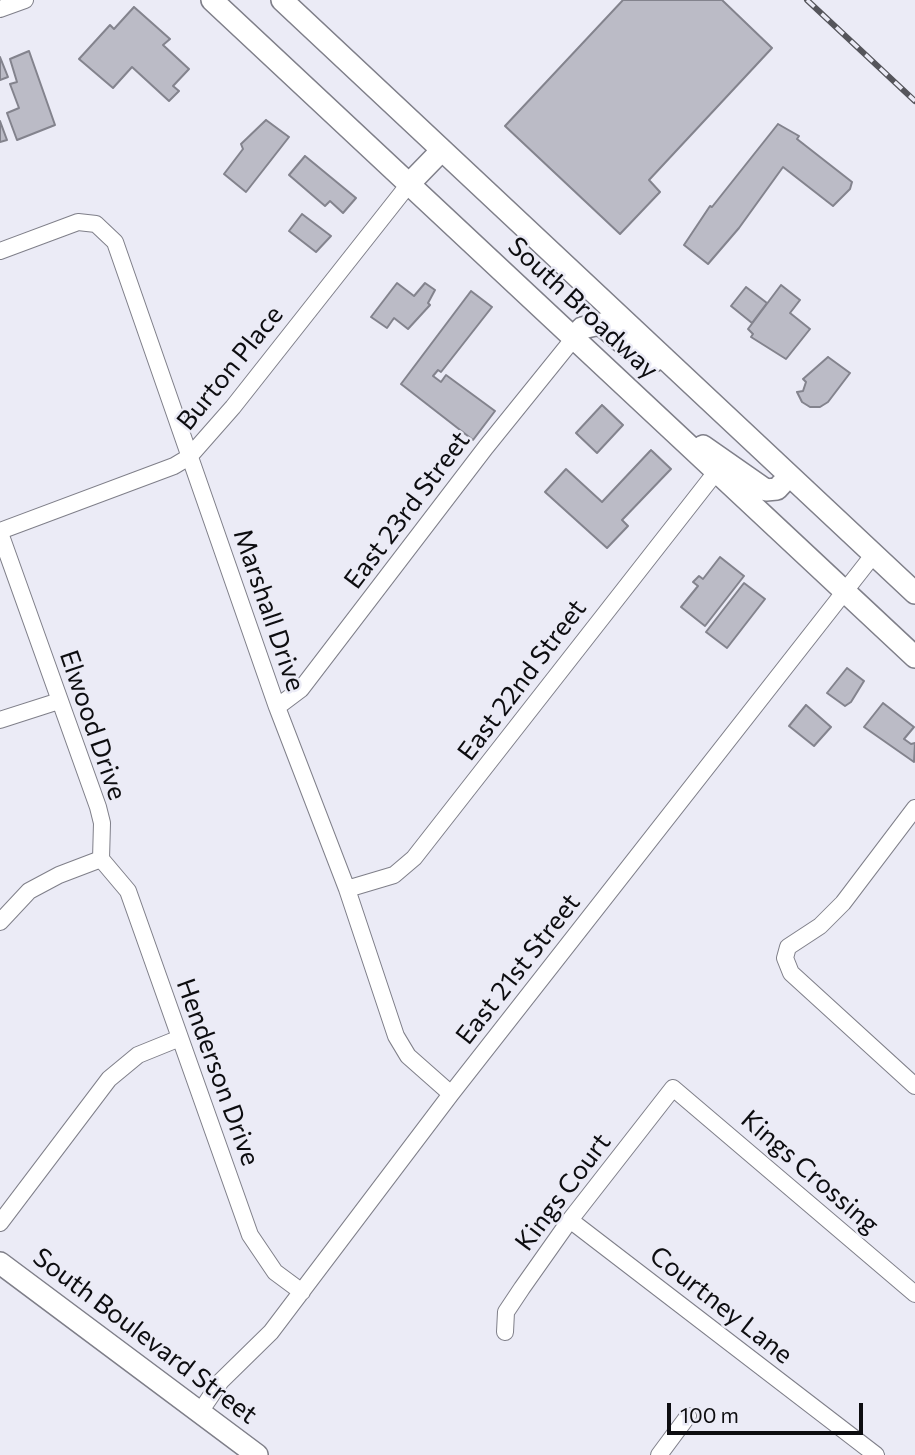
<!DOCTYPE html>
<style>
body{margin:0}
#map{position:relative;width:915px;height:1455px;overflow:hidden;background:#ebebf6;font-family:Commissioner,sans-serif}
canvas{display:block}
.scale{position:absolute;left:667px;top:1403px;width:196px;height:32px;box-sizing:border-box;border:4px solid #0d0d10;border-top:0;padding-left:9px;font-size:21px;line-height:24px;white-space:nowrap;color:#0d0d10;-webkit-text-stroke:5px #ebebf6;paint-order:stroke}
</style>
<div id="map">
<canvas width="915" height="1455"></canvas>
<div class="scale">100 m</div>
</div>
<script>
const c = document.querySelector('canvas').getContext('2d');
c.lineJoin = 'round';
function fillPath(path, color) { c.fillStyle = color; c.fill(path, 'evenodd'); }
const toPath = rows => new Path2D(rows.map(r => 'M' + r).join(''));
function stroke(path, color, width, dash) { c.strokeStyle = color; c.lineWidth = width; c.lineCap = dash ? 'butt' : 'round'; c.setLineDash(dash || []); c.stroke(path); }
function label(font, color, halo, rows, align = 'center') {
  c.font = font + ' Commissioner,sans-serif'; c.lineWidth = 5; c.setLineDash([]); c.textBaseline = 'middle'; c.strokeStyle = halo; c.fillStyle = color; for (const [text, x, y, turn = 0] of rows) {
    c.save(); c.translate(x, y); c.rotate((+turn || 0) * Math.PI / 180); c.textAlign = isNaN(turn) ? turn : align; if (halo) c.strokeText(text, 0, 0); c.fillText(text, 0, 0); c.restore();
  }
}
const building = toPath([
 [623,0,722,0,772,48,649,180,660,192,620,234,505,126,623,0],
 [134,7,170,39,163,45,189,69,173,86,179,91,169,101,132,67,113,88,79,59,110,25,114,29,134,7],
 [29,51,55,125,17,140,7,113,19,108,10,84,17,82,10,59,29,51],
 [0,57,8,77,0,80,0,57],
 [266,120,289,137,246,192,224,174,243,149,241,144,266,120],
 [0,121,7,140,0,142,0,121],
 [778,124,799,136,797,139,852,182,850,189,833,206,783,167,739,228,708,264,684,245,710,206,712,207,778,124],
 [305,156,356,198,343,213,330,201,325,206,289,175,305,156],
 [302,214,331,236,316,252,289,231,302,214],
 [397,283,414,296,425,283,435,290,428,303,430,305,408,329,394,318,387,328,371,317,397,283],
 [781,285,800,300,790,313,810,329,786,359,751,337,753,334,748,329,781,285],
 [746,287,767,303,752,323,731,306,746,287],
 [471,291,492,307,441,372,438,370,433,376,441,382,446,375,495,411,473,440,401,384,471,291],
 [828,357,850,373,828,402,820,407,810,407,802,402,797,392,803,391,806,382,803,379,828,357],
 [602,405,623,425,597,453,576,433,602,405],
 [651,450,671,469,622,520,628,526,607,548,545,492,566,469,602,502,651,450],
 [720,557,744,576,705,626,681,607,698,586,693,582,699,576,703,579,720,557],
 [744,583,765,599,727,648,706,632,744,583],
 [847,668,864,681,851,702,845,706,827,693,847,668],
 [883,703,914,727,904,739,911,744,915,743,914,762,864,727,883,703],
 [806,705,831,727,814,746,789,726,806,705]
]);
const minor = toPath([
 [0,9,25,0],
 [0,251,78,222,96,224,115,242,277,707,347,889,396,1036,408,1056,451,1094],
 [0,531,174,466,189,457,233,407,409,184],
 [0,533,98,807,102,823,101,859,128,891,250,1235,275,1272,302,1292],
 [277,707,301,689,486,447,574,338],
 [0,720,59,701],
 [915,808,843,903,820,926,788,947,785,958,791,973,915,1086],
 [347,889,394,875,414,858,716,472],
 [0,922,29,891,59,875,101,859],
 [570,1220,876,1455],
 [0,1223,109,1079,138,1055,180,1038],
 [505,1332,506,1312,522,1288,570,1220,673,1088,915,1294],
 [200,1412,221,1381,271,1332,451,1094,874,554],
 [659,1455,688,1416]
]);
const major = toPath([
 [212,0,915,657],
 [282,0,915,593],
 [409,184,442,150],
 [574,338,582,328,600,324,624,344,654,361],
 [703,446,766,490,777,489,789,476],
 [0,1263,257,1455]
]);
const rail = toPath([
 [807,0,915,101]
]);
const streetNames = [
 ["South Broadway",583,308,43],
 ["Burton Place",230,368,-51],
 ["East 23rd Street",407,510,-53],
 ["Marshall Drive",269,610,71],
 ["East 22nd Street",522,680,-53],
 ["Elwood Drive",93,725,71],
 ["East 21st Street",518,969,-52],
 ["Henderson Drive",218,1072,70],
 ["Kings Crossing",810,1172,41],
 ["Kings Court",563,1192,-53],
 ["Courtney Lane",721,1305,38],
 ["South Boulevard Street",145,1336,37]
];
fillPath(building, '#bbbbc6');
stroke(building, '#83838d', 2);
stroke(minor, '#7f7f89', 18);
stroke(major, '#7f7f89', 24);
stroke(minor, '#fff', 16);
stroke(major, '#fff', 21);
stroke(rail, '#55555b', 6);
stroke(rail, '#ebebf6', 3.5, [10]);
label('26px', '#0d0d10', '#ebebf6', streetNames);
</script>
